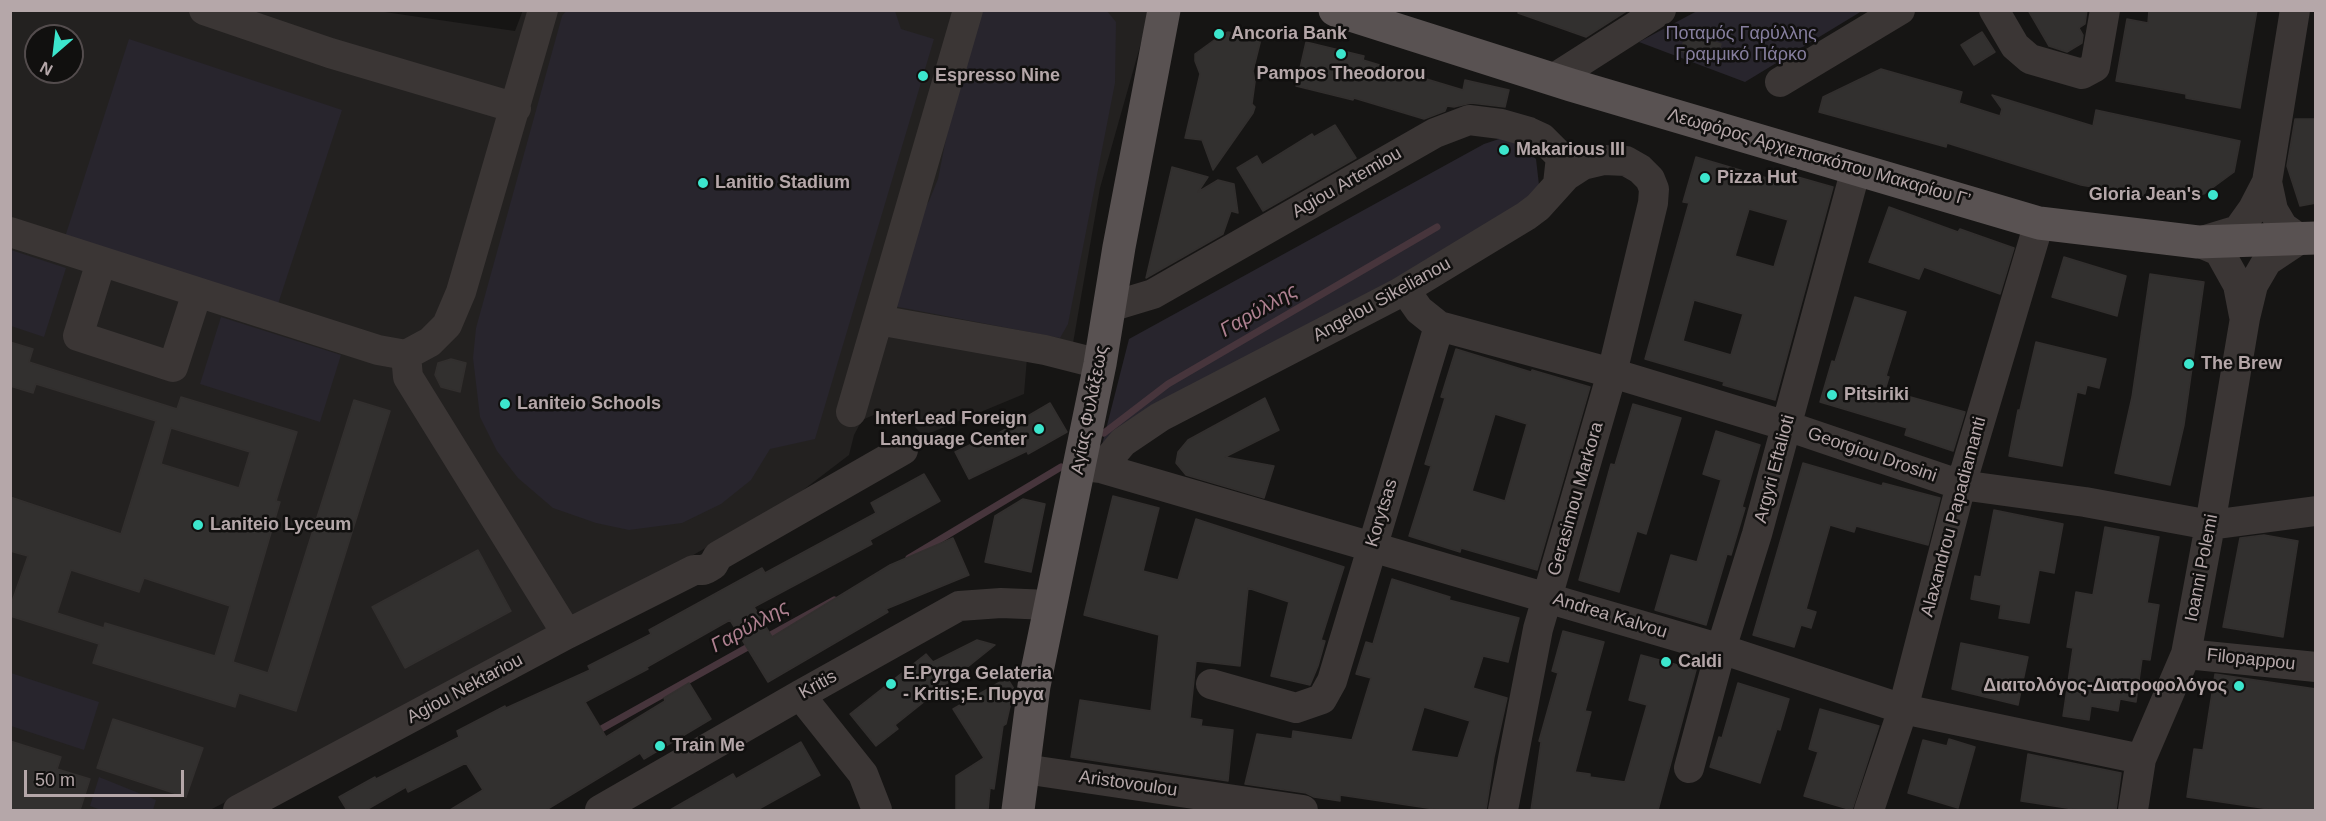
<!DOCTYPE html>
<meta charset="utf-8">
<style>
body{margin:0}
#map{position:relative;width:2326px;height:821px;overflow:hidden;background:#161514;font-family:Helvetica,sans-serif}
canvas{display:block}
.frame{position:absolute;inset:0;border:12px solid #b5a7a9;pointer-events:none}
.north{position:absolute;left:24px;top:24px;width:60px;height:60px;box-sizing:border-box;background:#11100f;border:2px solid #534c4d;border-radius:50%;rotate:208deg;font-size:16px;font-weight:700;line-height:24px;text-align:center;color:#b5a7a9}
.north::after{content:'';display:block;margin:auto;width:21px;height:27px;background:#3ce6cd;clip-path:polygon(50% 0,100% 100%,50% 72%,0 100%)}
.scale{position:absolute;left:24px;top:770px;width:160px;height:27px;box-sizing:border-box;border:3px solid #b5a7a9;border-top:0;padding-left:8px;font-size:18px;line-height:21px;white-space:nowrap;color:#b5a7a9;-webkit-text-stroke:4px #11100f;paint-order:stroke}
</style>
<div id="map">
<canvas width="2326" height="821"></canvas>
<div class="frame"></div>
<div class="north">N</div>
<div class="scale">50 m</div>
</div>
<script>
const c = document.querySelector('canvas').getContext('2d');
c.lineJoin = 'round';
function fillPath(path, color) { c.fillStyle = color; c.fill(path, 'evenodd'); }
const toPath = rows => new Path2D(rows.map(r => 'M' + r).join(''));
function stroke(path, color, width, dash) { c.strokeStyle = color; c.lineWidth = width; c.lineCap = dash ? 'butt' : 'round'; c.setLineDash(dash || []); c.stroke(path); }
function label(font, color, halo, rows, align = 'center') {
  c.font = font + ' Helvetica,sans-serif'; c.lineWidth = 5; c.setLineDash([]); c.textBaseline = 'middle'; c.strokeStyle = halo; c.fillStyle = color; for (const [text, x, y, turn = 0] of rows) {
    c.save(); c.translate(x, y); c.rotate((+turn || 0) * Math.PI / 180); c.textAlign = isNaN(turn) ? turn : align; if (halo) c.strokeText(text, 0, 0); c.fillText(text, 0, 0); c.restore();
  }
}
const built = toPath([
 [371,10,515,31,523,10,1150,11,1100,188,1072,349,1028,346,1024,394,923,436,909,420,891,415,876,414,862,420,854,435,849,455,794,497,589,615,210,810,11,810,10,11],
 [36,36,72,36,72,72,36,72]
]);
const green = toPath([
 [566,11,895,11,901,29,934,39,815,439,770,449,751,480,721,504,682,523,629,530,596,523,553,508,518,478,497,451,480,417,473,358,476,328,562,16],
 [977,11,1107,11,1116,22,1115,83,1068,324,1060,338,893,306,921,212,929,201,938,179,953,103],
 [1697,11,1862,11,1745,82,1639,42],
 [129,39,342,110,277,307,65,237],
 [1502,138,1521,145,1536,159,1539,185,1533,202,1102,445,1129,339,1484,144],
 [11,250,66,268,44,337,11,326],
 [221,317,341,355,320,422,200,384],
 [11,673,99,702,84,750,11,726],
 [99,777,156,800,153,810,101,810,90,806]
]);
const stream = toPath([
 [1104,433,1168,384,1437,227],
 [909,558,1061,467],
 [765,638,834,600],
 [594,733,755,643]
]);
const building = toPath([
 [1519,10,1628,10,1586,37,1518,13,1519,10],
 [2028,10,2087,10,2085,24,2079,28,2083,35,2082,43,2067,52,2049,46,2028,10],
 [2149,10,2257,10,2240,108,2186,98,2186,94,2116,81,2127,19,2148,23,2149,10],
 [1228,32,1261,39,1253,71,1255,82,1252,104,1255,107,1253,113,1213,170,1202,140,1185,138,1200,74,1195,61,1195,54,1217,38,1228,32],
 [1982,32,1995,52,1974,65,1961,45,1982,32],
 [1686,33,1721,44,1716,62,1681,51,1686,33],
 [1306,42,1364,56,1363,60,1463,90,1465,80,1509,90,1505,107,1471,103,1454,107,1447,106,1445,111,1424,119,1354,98,1353,100,1296,86,1306,42],
 [1881,69,1962,92,1959,103,2000,116,2002,109,1992,95,2093,126,2096,110,2240,141,2234,172,2204,194,2146,189,2144,196,2081,185,1947,143,1946,147,1819,112,1823,97,1881,69],
 [2295,119,2316,119,2316,203,2300,206,2287,166,2295,119],
 [1335,125,1356,158,1263,211,1237,168,1257,156,1262,165,1312,134,1314,137,1335,125],
 [1696,157,1777,181,1780,172,1833,187,1775,400,1723,385,1724,382,1645,359,1689,203,1683,202,1696,157],
 [1749,209,1788,220,1774,267,1735,256,1749,209],
 [1694,300,1743,314,1731,355,1683,341,1694,300],
 [1172,167,1208,177,1198,192,1218,180,1234,184,1238,213,1231,211,1223,234,1146,278,1172,167],
 [1889,207,1958,232,1960,229,2014,248,2000,294,1924,267,1919,279,1869,262,1889,207],
 [2064,257,2126,276,2117,316,2052,297,2064,257],
 [2150,274,2204,282,2184,425,2170,485,2115,473,2132,397,2150,274],
 [1855,297,1906,312,1886,376,1889,377,1885,390,1965,412,1953,451,1905,435,1907,428,1820,402,1832,361,1835,362,1855,297],
 [10,342,33,349,29,362,177,409,181,397,297,432,276,501,280,502,233,662,268,673,354,400,390,411,296,711,239,693,235,707,93,663,99,644,10,616,10,607,28,556,10,551,10,497,121,534,156,421,36,384,33,393,10,386,10,342],
 [171,428,250,452,239,488,161,464,171,428],
 [71,570,139,592,144,578,230,606,215,656,105,623,104,628,57,613,71,570],
 [2036,342,2106,359,2099,388,2087,385,2085,394,2077,392,2062,466,2009,456,2018,410,2020,410,2036,342],
 [1456,349,1531,372,1532,370,1590,387,1537,570,1461,548,1460,552,1409,536,1431,466,1425,464,1445,398,1441,397,1456,349],
 [1495,414,1527,424,1505,501,1472,491,1495,414],
 [451,359,466,363,460,392,441,387,435,375,438,363,451,359],
 [1265,398,1279,430,1225,457,1274,466,1264,498,1186,475,1176,463,1178,452,1188,440,1265,398],
 [1050,403,1067,432,1028,454,1027,451,969,479,955,452,991,435,992,437,1050,403],
 [1633,404,1681,418,1646,534,1637,531,1619,592,1579,580,1611,464,1615,465,1633,404],
 [1716,431,1760,445,1742,507,1745,508,1731,555,1727,554,1706,625,1655,610,1671,555,1697,562,1721,480,1703,474,1716,431],
 [1803,463,1882,486,1883,483,1940,498,1928,545,1856,526,1854,532,1830,525,1806,609,1816,612,1811,628,1801,625,1794,647,1753,635,1803,463],
 [924,474,940,501,870,540,872,544,754,607,772,637,890,565,953,538,969,575,886,609,888,612,768,682,730,620,647,667,648,669,585,702,606,737,665,701,664,698,689,683,711,719,644,759,640,753,546,810,450,810,483,790,466,763,408,792,406,787,366,810,347,810,339,797,375,777,376,779,459,737,457,731,505,706,506,708,590,670,588,666,651,634,649,630,762,568,765,573,876,513,871,503,924,474],
 [1113,496,1159,508,1143,571,1178,580,1196,519,1344,567,1321,640,1325,641,1318,666,1310,685,1271,676,1289,602,1248,588,1240,666,1196,661,1190,718,1202,720,1201,726,1233,730,1228,781,1071,757,1080,700,1151,711,1159,635,1084,615,1113,496],
 [1023,499,1045,504,1031,572,985,562,995,516,1023,499],
 [1994,510,2063,524,2054,573,2039,570,2029,623,1999,618,2001,605,1971,599,1975,576,1981,577,1994,510],
 [2105,527,2159,537,2147,603,2159,605,2150,660,2142,659,2136,702,2120,699,2118,711,2091,706,2089,720,2063,716,2073,648,2067,647,2076,592,2093,595,2105,527],
 [2264,535,2298,541,2283,637,2223,627,2240,538,2264,535],
 [478,550,511,611,405,668,372,607,478,550],
 [1392,579,1450,597,1449,600,1519,618,1508,662,1483,656,1473,688,1507,698,1494,757,1486,810,1441,810,1340,795,1340,801,1314,797,1306,793,1245,784,1257,734,1292,739,1293,731,1352,740,1371,678,1356,674,1366,642,1373,644,1392,579],
 [1424,707,1470,721,1458,758,1411,751,1424,707],
 [1563,631,1604,642,1585,711,1591,712,1575,772,1590,774,1590,777,1625,782,1647,705,1629,700,1641,655,1696,670,1658,810,1531,810,1541,742,1539,741,1558,673,1552,671,1563,631],
 [977,640,995,645,895,725,898,729,876,746,850,714,926,654,933,662,977,640],
 [1961,643,2028,657,2018,705,1952,689,1961,643],
 [2215,674,2316,689,2316,810,2269,809,2187,797,2194,749,2203,750,2215,674],
 [1007,678,1014,689,1006,724,1003,726,994,789,990,788,988,810,956,810,956,776,984,758,953,709,1007,678],
 [1738,683,1789,699,1780,730,1777,729,1760,783,1710,767,1719,737,1722,738,1738,683],
 [1820,709,1879,726,1852,810,1804,796,1818,752,1809,749,1820,709],
 [113,719,203,748,186,797,97,768,113,719],
 [1949,739,1975,747,1958,808,1908,793,1923,740,1947,746,1949,739],
 [10,741,61,757,57,769,90,779,80,810,10,810,10,741],
 [801,742,820,775,757,810,670,810,733,774,736,779,801,742],
 [2028,754,2121,773,2116,810,2080,810,2021,801,2028,754]
]);
const minor = toPath([
 [204,10,330,53,516,108],
 [1994,10,2015,46,2030,59,2082,74,2095,67,2105,10],
 [1553,79,1661,10],
 [1780,82,1900,10],
 [10,232,378,350,406,355,430,342,447,325,461,292,543,10],
 [2205,240,2238,230,2253,209,2267,182,2295,10],
 [2198,242,2219,251,2238,285,2244,316],
 [101,262,78,336,173,367,197,293],
 [1405,290,1419,310,1439,326,1612,373,1787,426,1961,485,2085,502,2210,525,2316,511],
 [1110,307,1153,294,1435,133,1469,120,1501,124,1529,132,1542,138,1561,157,1558,184],
 [878,320,1045,350,1100,364],
 [406,355,408,377,567,634],
 [851,412,968,10],
 [1083,466,1101,468,1547,598,1721,649,1903,709,2141,759],
 [1101,468,1123,442,1160,417,1399,293,1526,216,1538,207,1566,176,1583,165,1604,160,1626,161,1640,169,1650,179,1654,189,1653,203,1612,373,1538,629,1503,810],
 [2186,654,2316,667],
 [1211,684,1296,708,1322,699,1332,681,1439,326],
 [800,695,863,774,877,810],
 [1689,768,1721,649,1757,534,1856,169],
 [1024,769,1303,810],
 [238,810,567,634,694,570,703,570,708,568,713,565,718,556,903,450],
 [600,810,800,695,959,606,1001,603,1050,605],
 [1869,810,1903,709,1961,485,2039,223],
 [2133,810,2141,759,2186,654,2210,525,2245,318,2253,285,2267,261,2300,239,2283,227,2273,210,2267,182]
]);
const major = toPath([
 [1335,10,1571,85,2039,223,2198,242,2316,238],
 [1018,810,1034,686,1100,364,1119,247,1164,10]
]);
const markers = [
 [1219,34,6,"#3ce6cd"],
 [1341,54,6,"#3ce6cd"],
 [923,76,6,"#3ce6cd"],
 [1504,150,6,"#3ce6cd"],
 [1705,178,6,"#3ce6cd"],
 [703,183,6,"#3ce6cd"],
 [2213,195,6,"#3ce6cd"],
 [2189,364,6,"#3ce6cd"],
 [1832,395,6,"#3ce6cd"],
 [505,404,6,"#3ce6cd"],
 [1039,429,6,"#3ce6cd"],
 [198,525,6,"#3ce6cd"],
 [1666,662,6,"#3ce6cd"],
 [891,684,6,"#3ce6cd"],
 [2239,686,6,"#3ce6cd"],
 [660,746,6,"#3ce6cd"]
];
const poiNames = [
 ["Ancoria Bank",1231,34],
 ["Pampos Theodorou",1341,74,"center"],
 ["Espresso Nine",935,76],
 ["Makarious III",1516,150],
 ["Pizza Hut",1717,178],
 ["Lanitio Stadium",715,183],
 ["Gloria Jean's",2201,195,"right"],
 ["The Brew",2201,364],
 ["Pitsiriki",1844,395],
 ["Laniteio Schools",517,404],
 ["InterLead Foreign",1027,419,"right"],
 ["Language Center",1027,440,"right"],
 ["Laniteio Lyceum",210,525],
 ["Caldi",1678,662],
 ["E.Pyrga Gelateria",903,674],
 ["- Kritis;Ε. Πυργα",903,695],
 ["Διαιτολόγος-Διατροφολόγος",2227,686,"right"],
 ["Train Me",672,746]
];
const parkNames = [
 ["Ποταμός Γαρύλλης",1741,34],
 ["Γραμμικό Πάρκο",1741,55]
];
const streetNames = [
 ["Λεωφόρος Αρχιεπισκόπου Μακαρίου Γ’",1819,158,16],
 ["Agiou Artemiou",1347,183,-30],
 ["Angelou Sikelianou",1382,300,-29],
 ["Αγίας Φυλάξεως",1090,410,-79],
 ["Georgiou Drosini",1872,455,19],
 ["Argyri Eftalioti",1775,469,-75],
 ["Gerasimou Markora",1576,499,-74],
 ["Korytsas",1382,513,-73],
 ["Alaxandrou Papadiamanti",1954,517,-75],
 ["Ioanni Polemi",2202,568,-79],
 ["Andrea Kalvou",1610,616,17],
 ["Filopappou",2251,660,6],
 ["Kritis",818,685,-29],
 ["Agiou Nektariou",465,689,-28],
 ["Aristovoulou",1128,784,8]
];
const waterNames = [
 ["Γαρύλλης",1259,311,-30],
 ["Γαρύλλης",750,627,-29]
];
fillPath(built, '#232120');
fillPath(green, '#28252d');
stroke(stream, '#47353c', 7);
fillPath(building, '#32302f');
stroke(building, '#322f2e', 1.5);
stroke(minor, '#3b3635', 30);
stroke(major, '#595252', 33);
for (const [x, y, r, color] of markers) { const dot = new Path2D(); dot.arc(x, y, r, 0, 2 * Math.PI); c.fillStyle = color; c.fill(dot); stroke(dot, '#11100f', 2); }
label('bold 18px', '#b5a7a9', '#11100f', poiNames, 'left');
label('18px', '#877f9f', '#11100f', parkNames);
label('18px', '#b5a7a9', '#11100f', streetNames);
label('italic 20px', '#ae8090', '#11100f', waterNames);
</script>
